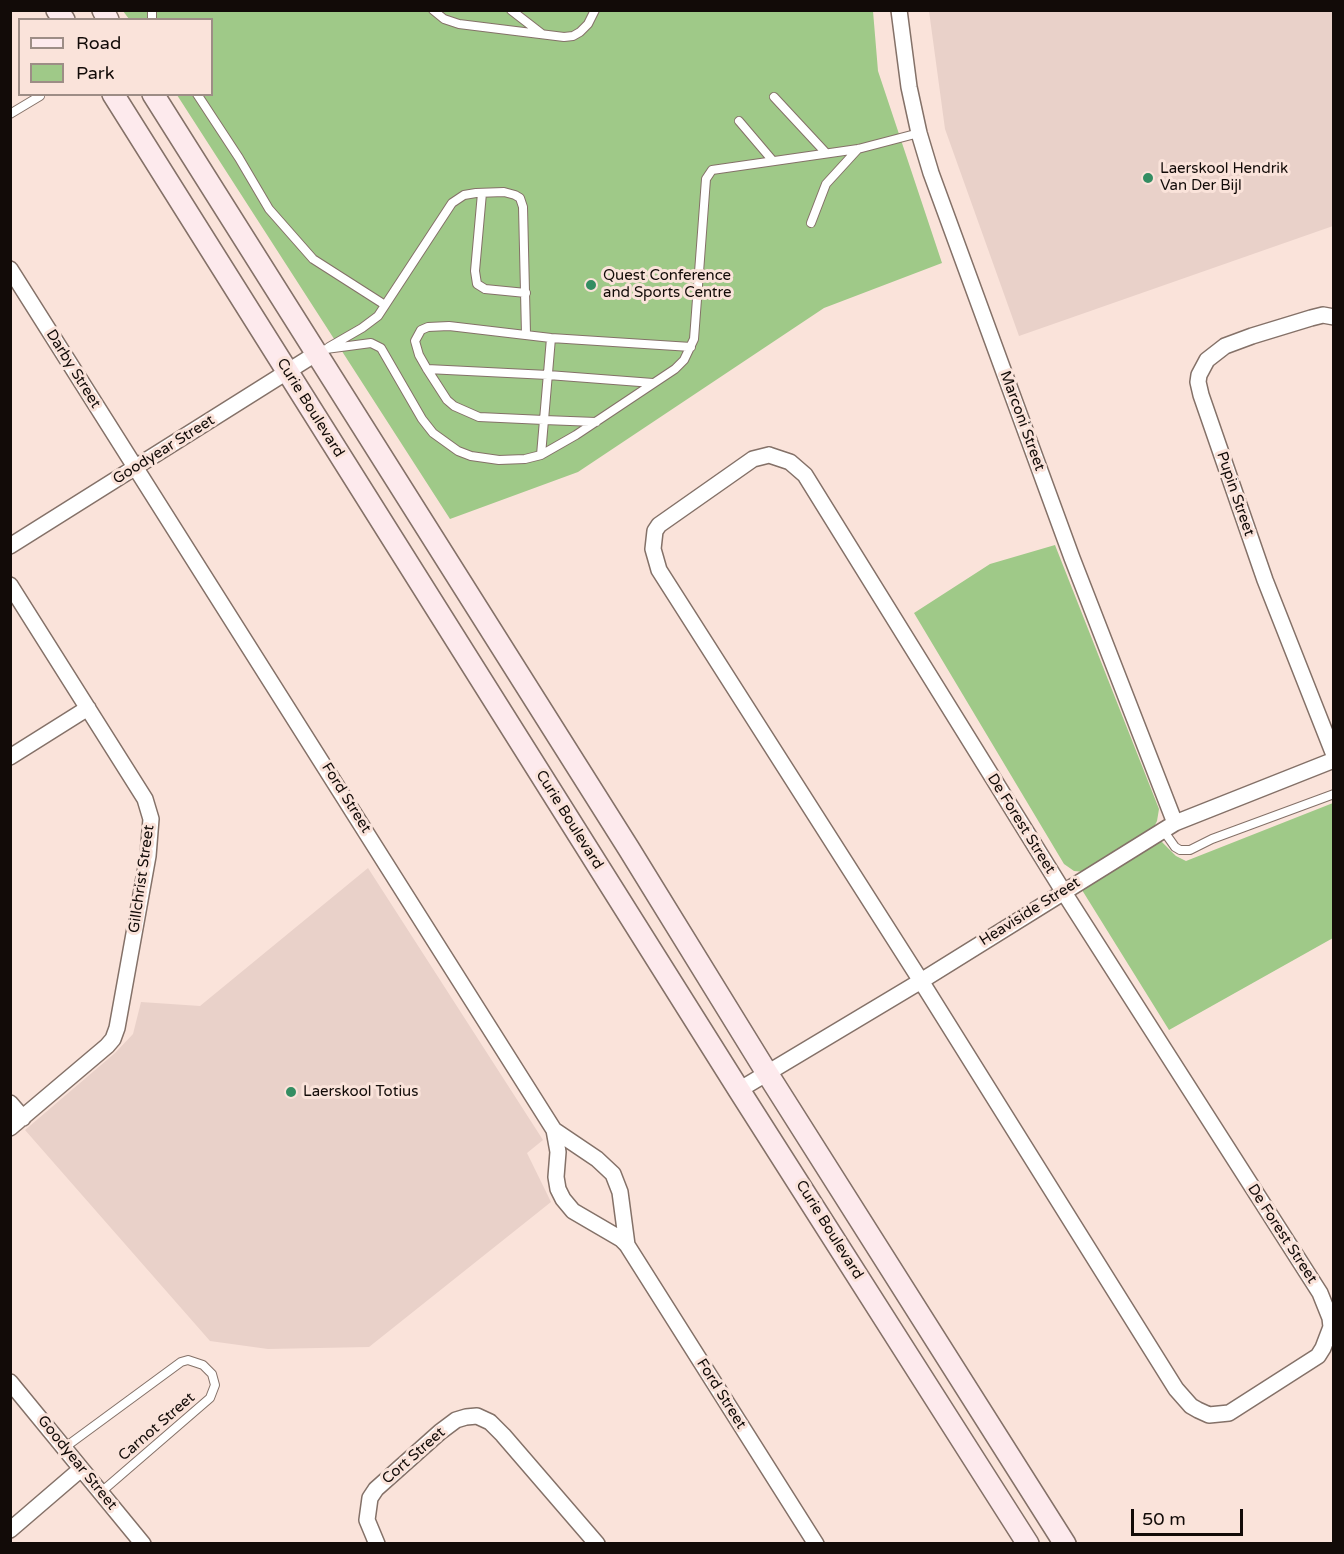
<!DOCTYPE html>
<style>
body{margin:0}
#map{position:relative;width:1344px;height:1554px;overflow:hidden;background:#fae3da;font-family:"Varela Round",sans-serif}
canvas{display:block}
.frame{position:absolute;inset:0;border:12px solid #120b08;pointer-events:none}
.legend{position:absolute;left:18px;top:18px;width:195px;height:78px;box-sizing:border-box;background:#fae3da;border:2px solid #9d8d86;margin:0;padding:8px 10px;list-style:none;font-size:18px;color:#120b08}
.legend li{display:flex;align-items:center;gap:12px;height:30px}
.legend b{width:30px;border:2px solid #9d8d86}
.scale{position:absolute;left:1131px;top:1509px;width:112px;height:27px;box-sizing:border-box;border:3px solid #120b08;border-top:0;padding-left:8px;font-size:18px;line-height:21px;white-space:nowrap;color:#120b08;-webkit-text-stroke:4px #fae3da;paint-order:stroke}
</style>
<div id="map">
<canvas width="1344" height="1554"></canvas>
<div class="frame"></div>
<ul class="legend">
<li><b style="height:8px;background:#fdeaed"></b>Road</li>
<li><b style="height:16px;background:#9fc988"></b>Park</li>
</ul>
<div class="scale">50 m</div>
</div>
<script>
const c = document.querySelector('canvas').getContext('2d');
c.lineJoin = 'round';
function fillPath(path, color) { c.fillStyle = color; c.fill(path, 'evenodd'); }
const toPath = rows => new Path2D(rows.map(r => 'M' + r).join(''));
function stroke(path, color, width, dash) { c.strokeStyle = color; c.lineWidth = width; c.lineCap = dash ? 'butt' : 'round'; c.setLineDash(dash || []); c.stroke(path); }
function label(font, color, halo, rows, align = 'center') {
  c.font = font + ' "Varela Round",sans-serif'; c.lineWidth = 6; c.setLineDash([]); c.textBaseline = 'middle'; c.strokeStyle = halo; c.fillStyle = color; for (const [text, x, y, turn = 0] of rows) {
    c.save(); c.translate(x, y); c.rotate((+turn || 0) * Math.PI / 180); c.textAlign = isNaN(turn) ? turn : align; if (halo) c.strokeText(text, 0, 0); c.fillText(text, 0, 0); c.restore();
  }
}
const education = toPath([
 [929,11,1333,11,1333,226,1019,336,945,129],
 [368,868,543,1140,527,1153,551,1202,369,1347,268,1349,210,1341,25,1130,115,1053,133,1034,141,1002,200,1006]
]);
const green = toPath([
 [123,11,873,11,878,71,942,263,824,308,578,472,450,519,177,95,212,94,212,20,129,19],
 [1055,545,1159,809,1157,821,1153,829,1085,872,1074,871,1064,864,914,613,990,564],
 [1333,803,1333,938,1169,1030,1082,890,1161,841,1176,856,1186,861]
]);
const lane = toPath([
 [152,10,152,20],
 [433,10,444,19,459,24,564,37,573,36,580,32,588,24,595,10],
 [511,10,542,34],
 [197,94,239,158,269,209,313,259,385,305],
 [774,97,826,153],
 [10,114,40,96],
 [739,121,773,161],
 [482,193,475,271,477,284,485,289,526,293],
 [811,223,826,184,858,149],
 [551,338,544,420,479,417,454,406,447,400,427,369,419,355,415,341,421,330,428,327,449,326,551,338,691,347],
 [329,347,362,328,378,316,452,203,464,195,476,193,504,192,515,195,520,198,523,207,526,334],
 [326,349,371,343,381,348,422,419,433,433,458,451,471,456,499,460,525,459,541,455,576,435,675,369,684,360,694,339,706,179,712,170,858,149,919,133],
 [427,369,548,375,653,383],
 [541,455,544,420,596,422],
 [1163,830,1175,847,1180,850,1190,850,1212,839,1334,794],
 [64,1448,181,1362,188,1360,203,1365,212,1374,215,1385,210,1398,100,1493]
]);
const street = toPath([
 [899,10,909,87,919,133,931,173,1072,558,1175,823],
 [10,269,554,1130,558,1152,556,1177,558,1189,563,1199,573,1211,621,1239,627,1245,816,1544],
 [1334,317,1323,315,1311,318,1252,336,1225,346,1207,360,1199,375,1198,382,1201,395,1265,580,1334,755],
 [769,455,790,462,805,475,1063,891,1320,1293,1330,1318,1331,1327,1323,1348,1318,1356,1229,1413,1209,1415,1198,1410,1191,1406,1176,1389,921,981,659,570,653,549,655,531,659,525,753,459,769,455],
 [10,546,317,353],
 [10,585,145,799,151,819,148,856,117,1028,113,1039,107,1046,10,1128],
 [10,757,88,708],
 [739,1090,921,981,1175,823,1334,760],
 [10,1103,23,1118],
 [554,1130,597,1159,613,1174,620,1192,627,1245],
 [10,1382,143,1544],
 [10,1530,81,1469],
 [377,1544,367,1520,370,1498,376,1489,440,1432,456,1420,466,1417,477,1416,490,1422,503,1435,597,1544]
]);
const secondary = toPath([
 [57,10,64,20],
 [103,10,108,20],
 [113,94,739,1090,1028,1544],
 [153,94,629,849,767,1073,1065,1544]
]);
const markers = [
 [1148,178,6,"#338d62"],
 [591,285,6,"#338d62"],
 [291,1092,6,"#338d62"]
];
const poiNames = [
 ["Laerskool Hendrik",1160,169],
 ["Van Der Bijl",1160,186],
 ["Quest Conference",603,276],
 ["and Sports Centre",603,293],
 ["Laerskool Totius",303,1092]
];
const streetNames = [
 ["Darby Street",73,369,58],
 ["Curie Boulevard",310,408,58],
 ["Marconi Street",1022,421,70],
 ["Goodyear Street",164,450,-32],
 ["Pupin Street",1235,494,71],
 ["Ford Street",346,798,58],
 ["Curie Boulevard",569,820,58],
 ["De Forest Street",1021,824,58],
 ["Gillchrist Street",142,879,-82],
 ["Heaviside Street",1030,912,-32],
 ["Curie Boulevard",829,1230,58],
 ["De Forest Street",1282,1234,57],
 ["Ford Street",721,1394,58],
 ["Carnot Street",157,1427,-41],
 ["Cort Street",414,1456,-41],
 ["Goodyear Street",77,1463,51]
];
fillPath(education, '#e9d1c9');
fillPath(green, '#9fc988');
stroke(lane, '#847168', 10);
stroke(street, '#847168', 18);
stroke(secondary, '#847168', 24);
stroke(lane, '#fff', 8);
stroke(street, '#fff', 15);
stroke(secondary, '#fdeaed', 21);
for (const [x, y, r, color] of markers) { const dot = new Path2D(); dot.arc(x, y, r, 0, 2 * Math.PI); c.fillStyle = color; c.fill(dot); stroke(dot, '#fae3da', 2); }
label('15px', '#120b08', '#fae3da', poiNames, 'left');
label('15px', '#120b08', '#fae3da', streetNames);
</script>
